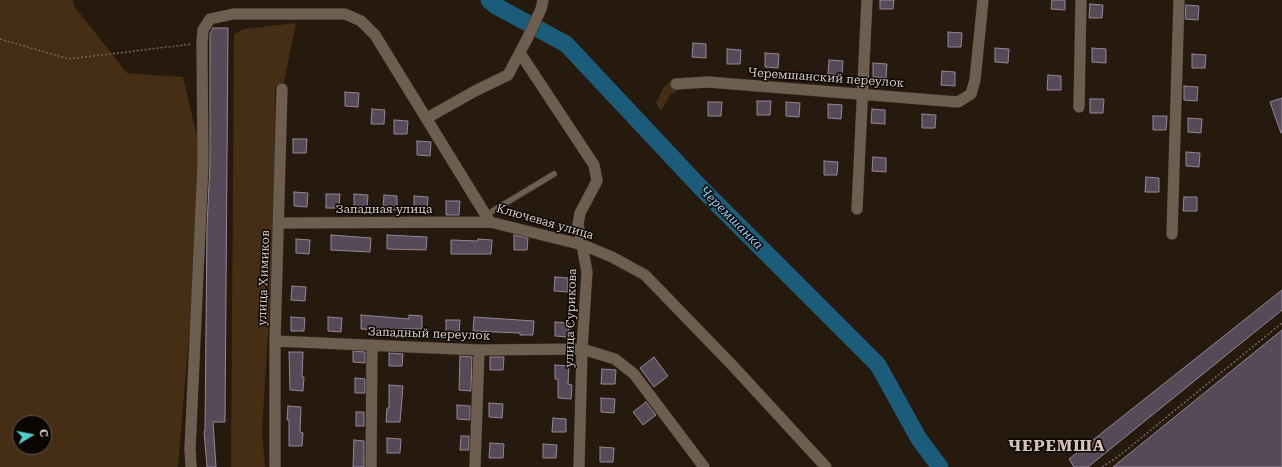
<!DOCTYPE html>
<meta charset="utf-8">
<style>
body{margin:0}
#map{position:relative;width:1282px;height:467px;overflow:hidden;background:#26190d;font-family:"Roboto Serif",serif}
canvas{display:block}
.north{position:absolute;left:12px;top:415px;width:40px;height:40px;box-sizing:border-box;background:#0b0603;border:1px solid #5d5752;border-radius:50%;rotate:80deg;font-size:11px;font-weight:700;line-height:16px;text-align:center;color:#d9d1c9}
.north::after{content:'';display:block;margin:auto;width:14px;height:18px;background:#52cdcd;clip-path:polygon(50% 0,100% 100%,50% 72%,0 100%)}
</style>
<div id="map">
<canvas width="1282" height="467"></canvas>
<div class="north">С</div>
</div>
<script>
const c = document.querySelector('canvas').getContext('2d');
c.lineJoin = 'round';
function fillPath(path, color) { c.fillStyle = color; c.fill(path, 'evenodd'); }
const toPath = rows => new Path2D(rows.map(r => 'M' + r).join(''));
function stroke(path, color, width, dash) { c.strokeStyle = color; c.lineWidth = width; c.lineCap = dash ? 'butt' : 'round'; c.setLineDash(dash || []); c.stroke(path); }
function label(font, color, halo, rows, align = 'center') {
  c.font = font + ' "Roboto Serif",serif'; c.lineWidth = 3; c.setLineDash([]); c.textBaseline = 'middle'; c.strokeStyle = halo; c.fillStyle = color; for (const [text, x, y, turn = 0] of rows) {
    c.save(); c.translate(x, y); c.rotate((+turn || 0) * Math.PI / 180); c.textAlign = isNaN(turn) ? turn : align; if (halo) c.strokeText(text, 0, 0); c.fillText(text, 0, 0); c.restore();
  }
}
const green = toPath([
 [0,0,73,0,74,6,127,73,183,77,197,137,201,192,178,467,0,467],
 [20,423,44,423,44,447,20,447],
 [296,23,284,82,275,87,274,238,262,432,265,467,231,467,234,34,243,29],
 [689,77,695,78,686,86,671,94,661,111,656,103,664,87,669,82]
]);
const river = toPath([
 [489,0,496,6,566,44,701,188,878,365,919,439,940,467]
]);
const building = toPath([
 [880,0,894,0,893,9,880,9,880,0],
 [1052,0,1065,0,1065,10,1051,9,1052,0],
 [1090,4,1103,5,1102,18,1089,18,1090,4],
 [1186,5,1199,6,1198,20,1185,19,1186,5],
 [213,28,228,28,225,422,213,422,216,467,207,467,204,431,205,431,207,226,210,164,210,34,213,28],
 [948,32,962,33,961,47,948,47,948,32],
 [693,43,706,44,706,58,692,57,693,43],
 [995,48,1009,49,1008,63,995,62,995,48],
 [1092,48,1106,49,1106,63,1092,62,1092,48],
 [727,49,741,50,740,64,727,64,727,49],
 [765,53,779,54,778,68,765,67,765,53],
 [1192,54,1206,55,1205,68,1192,68,1192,54],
 [829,60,843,61,842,75,828,74,829,60],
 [873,63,887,64,886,78,873,77,873,63],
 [942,71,955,72,955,86,941,85,942,71],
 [1048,75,1061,76,1061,90,1047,90,1048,75],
 [1184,86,1198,87,1197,101,1184,100,1184,86],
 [345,92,359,93,358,107,345,106,345,92],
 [1282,98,1282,133,1281,133,1270,102,1282,98],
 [1090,99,1104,99,1103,113,1090,113,1090,99],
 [757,101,771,101,770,115,757,115,757,101],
 [708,102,722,102,721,116,708,116,708,102],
 [786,102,800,103,799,117,786,116,786,102],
 [828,104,842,105,841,119,828,118,828,104],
 [372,109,385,110,384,124,371,124,372,109],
 [872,109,885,110,885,124,871,123,872,109],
 [922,114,936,115,935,128,922,128,922,114],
 [1153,116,1167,116,1166,130,1153,130,1153,116],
 [1188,118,1202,119,1201,133,1188,132,1188,118],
 [394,120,408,121,407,134,394,134,394,120],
 [293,139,307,139,306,153,293,153,293,139],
 [417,141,431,142,430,156,417,155,417,141],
 [1186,152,1200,153,1199,167,1186,166,1186,152],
 [873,157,886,158,886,172,872,171,873,157],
 [824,161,838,162,837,175,824,175,824,161],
 [1146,177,1159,178,1159,192,1145,192,1146,177],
 [294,192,308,193,307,207,294,206,294,192],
 [326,194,340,194,339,208,326,208,326,194],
 [354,194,368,195,367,208,354,208,354,194],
 [384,195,397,196,397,210,383,209,384,195],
 [414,196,428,197,427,211,414,211,414,196],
 [1184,197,1197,197,1197,211,1183,211,1184,197],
 [446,201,460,201,459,215,446,215,446,201],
 [331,235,371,238,370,252,331,250,331,235],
 [387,235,427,237,426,250,387,249,387,235],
 [514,235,528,238,527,250,514,250,514,235],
 [296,239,310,240,309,254,296,253,296,239],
 [478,239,492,240,491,254,451,254,451,240,478,241,478,239],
 [555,277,568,278,568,292,554,291,555,277],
 [292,286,306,287,305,301,291,300,292,286],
 [1282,290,1282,310,1088,467,1074,467,1069,459,1282,290],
 [361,315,409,319,409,315,422,316,422,329,397,329,396,332,383,332,383,330,361,329,361,315],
 [291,317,305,318,304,331,291,331,291,317],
 [328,317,342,318,341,332,328,331,328,317],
 [474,317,534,321,533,335,520,335,520,333,473,331,474,317],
 [446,320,460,320,459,334,446,334,446,320],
 [555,322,569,323,568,337,555,336,555,322],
 [1282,330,1282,467,1113,467,1282,330],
 [353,351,365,352,365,363,353,362,353,351],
 [289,352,303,352,302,377,304,377,303,391,290,390,289,352],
 [389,353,403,354,402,366,389,366,389,353],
 [460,356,472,357,471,391,459,390,460,356],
 [490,357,504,357,503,370,490,370,490,357],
 [654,357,668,376,654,387,640,368,654,357],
 [555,365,569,366,568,384,572,385,571,399,558,398,558,379,555,379,555,365],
 [602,369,616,370,615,384,601,384,602,369],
 [355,378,365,379,365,393,355,393,355,378],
 [389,385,403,386,400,422,386,422,387,408,389,408,389,385],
 [601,398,615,399,614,413,601,412,601,398],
 [646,402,656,415,643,425,633,412,646,402],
 [489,403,503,404,502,418,489,417,489,403],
 [457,405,470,406,470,420,457,419,457,405],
 [288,406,301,407,300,432,303,433,302,446,289,446,289,420,287,420,288,406],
 [356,412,364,412,364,426,356,426,356,412],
 [553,418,566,419,566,432,552,432,553,418],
 [461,436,469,436,469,450,460,450,461,436],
 [387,438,401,439,400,453,387,453,387,438],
 [354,440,364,441,364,467,353,467,354,440],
 [490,443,504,444,503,458,489,458,490,443],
 [543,444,557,445,556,458,543,458,543,444],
 [600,447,614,448,613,462,600,462,600,447]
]);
const path = toPath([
 [0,39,69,59,192,44],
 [1102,467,1119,456,1282,323]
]);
const service = toPath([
 [486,215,554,174]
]);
const minor = toPath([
 [520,53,594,165,597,181,580,213,578,224,587,272,582,349,579,467],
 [676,84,708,82,958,102,971,94,975,80,983,0],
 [1079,107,1081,0],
 [427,118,475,91,508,75,528,37,541,9,543,0],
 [857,209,867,0],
 [279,223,490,222],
 [1172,234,1179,0],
 [275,341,479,350,582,349,615,359,634,374,704,467],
 [191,467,190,449,203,164,202,43,203,30,210,19,233,14,345,14,361,21,375,35,490,222,583,245,612,257,645,275,733,366,826,467],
 [275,467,275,341,282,89],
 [371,467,372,345],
 [475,467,479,350]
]);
const streetNames = [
 ["Черемшанский переулок",826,78,4],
 ["Западная улица",384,209],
 ["Ключевая улица",545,222,16],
 ["улица Химиков",264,278,-88],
 ["улица Сурикова",571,318,-88],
 ["Западный переулок",429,334,2]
];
const waterNames = [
 ["Черемшанка",731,218,45]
];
const districtNames = [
 ["ЧЕРЕМША",1057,446]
];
fillPath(green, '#462e15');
stroke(river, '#1c5c7b', 17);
fillPath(building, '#564958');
stroke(building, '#958797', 1);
stroke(service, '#3b322c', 7);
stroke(minor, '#3b322c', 12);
stroke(path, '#73685e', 1.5, [2, 2]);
stroke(service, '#6d5e50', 5.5);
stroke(minor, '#6d5e50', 11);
label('12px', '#d9d1c9', '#0b0603', streetNames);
label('italic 13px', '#8acff5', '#0b0603', waterNames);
c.letterSpacing = '1px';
label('bold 16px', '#d4c3b4', '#0b0603', districtNames);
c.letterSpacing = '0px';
</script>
